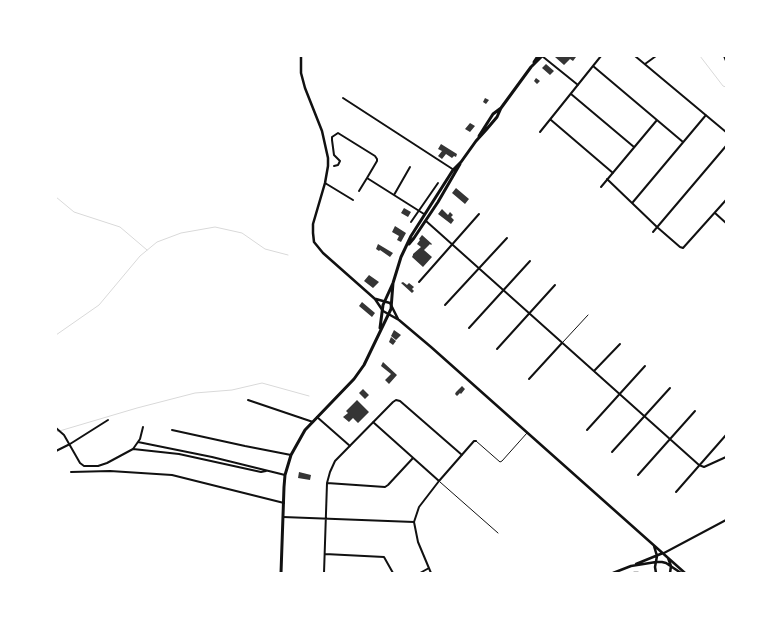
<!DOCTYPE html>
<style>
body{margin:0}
#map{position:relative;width:782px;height:629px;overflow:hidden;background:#fff;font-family:Cabin,sans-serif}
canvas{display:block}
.frame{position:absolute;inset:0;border:57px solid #fff;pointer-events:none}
</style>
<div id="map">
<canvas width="782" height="629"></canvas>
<div class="frame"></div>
</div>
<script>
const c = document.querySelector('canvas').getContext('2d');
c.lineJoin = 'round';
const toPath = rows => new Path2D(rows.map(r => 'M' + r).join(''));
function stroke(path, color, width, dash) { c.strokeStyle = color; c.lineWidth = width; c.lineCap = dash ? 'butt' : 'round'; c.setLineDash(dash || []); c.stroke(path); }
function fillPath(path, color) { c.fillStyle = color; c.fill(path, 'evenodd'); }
const stream = toPath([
 [700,56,723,86,726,87],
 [56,197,74,212,120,227,147,250],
 [56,335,99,305,140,256,157,242,181,233,215,227,242,233,265,249,288,255],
 [56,432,137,408,195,393,232,390,262,383,309,396]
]);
const building = toPath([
 [556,56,576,56,576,57,573,61,570,59,564,65,555,57],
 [546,64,554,71,550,75,542,68],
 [536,78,540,81,537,84,534,81],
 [485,98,489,100,486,104,483,102],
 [470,123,475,126,470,132,465,129],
 [441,144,457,154,456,157,454,156,452,158,446,154,442,159,438,156,442,151,438,149],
 [456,188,469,199,465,204,452,193],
 [404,208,411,212,408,217,401,213],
 [442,209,448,215,450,212,453,215,451,217,454,220,451,224,438,214],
 [395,226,406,233,401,242,397,240,399,236,392,232],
 [422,235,432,244,431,245,430,244,424,250,432,257,423,267,412,257,413,255,413,254,421,247,417,244,420,240,419,239],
 [378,244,393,253,390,257,380,250,379,251,376,249],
 [369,275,379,282,373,288,364,281],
 [403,282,407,285,409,283,414,287,412,289,414,291,412,293,401,283],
 [362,302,375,313,372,317,359,306],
 [394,330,401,335,396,340,391,336],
 [391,337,396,341,393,345,389,342],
 [383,362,397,375,389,384,385,380,391,374,381,366],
 [462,386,465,389,461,394,460,393,457,396,455,394,456,392],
 [363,389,369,395,365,399,359,393],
 [357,400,369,412,358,423,353,418,349,422,343,417,348,413,346,411],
 [299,472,311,475,310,480,298,478]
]);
const service = toPath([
 [563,342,588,315],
 [476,441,500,462,502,461,527,433],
 [440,482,498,533]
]);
const minor = toPath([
 [542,56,578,85],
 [635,56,726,132],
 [724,56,726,61],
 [645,64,656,56],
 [593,66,683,142],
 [571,94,634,147],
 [343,98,454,170],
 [551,120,613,173],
 [540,132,601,56],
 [334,166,338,165,340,161,334,155,332,140,332,137,338,133,375,156,377,159,377,161,367,178,424,214],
 [607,179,657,227,680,247,683,248,726,200],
 [325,183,353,200],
 [601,187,657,120],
 [359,191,367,178],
 [394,195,410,167],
 [633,202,706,115],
 [715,213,726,223],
 [426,221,699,465,704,467,726,457],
 [411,222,438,183],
 [653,232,726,146],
 [419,282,479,214],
 [445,305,507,238],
 [469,328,530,261],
 [497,349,555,285],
 [594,371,620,344],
 [529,379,562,343],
 [248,400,313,422],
 [317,417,350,446],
 [373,422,439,481],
 [56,428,64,435,80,463,84,466,98,466,107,463,133,449,140,439,143,427],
 [172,430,245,446,291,455],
 [587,430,645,366],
 [138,442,212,457,285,475],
 [133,449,179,454,261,472,266,471],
 [56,451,70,444,108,420],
 [612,452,670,388],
 [71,472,110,471,172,475,284,503],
 [638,475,695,411],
 [327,483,385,487,388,485,413,458],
 [676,492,726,435],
 [283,517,414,522],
 [325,554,384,557,393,573],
 [324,573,327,483,330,472,335,461,393,402,396,400,400,401,462,455],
 [420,573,429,568],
 [431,573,418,542,414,522,419,507,439,481,474,441,476,441]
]);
const tertiary = toPath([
 [664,553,726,520]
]);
const secondary = toPath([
 [301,56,301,73,305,88,322,131,328,158,328,166,325,183,313,224,313,233,314,242,323,253,375,299,383,311,399,320,431,347,685,573],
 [376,299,390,303,398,319],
 [654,546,657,556,655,567,656,573],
 [668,558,671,566,670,573],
 [636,564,663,553],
 [631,566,656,562,662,562,666,563,681,573],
 [613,573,631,566],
 [634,573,638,573]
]);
const primary = toPath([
 [534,62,538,56],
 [479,136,493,114,501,108,531,67,542,56],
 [409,244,414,238,438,202,460,164],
 [380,328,383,305,393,283,401,257,411,236,453,170,461,162,476,141,486,130,497,117,501,108],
 [281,573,284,487,285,475,291,455,305,430,354,379,364,365,391,309,393,283]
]);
stroke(stream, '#d9d9d9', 1);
fillPath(building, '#353535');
stroke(service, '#111', 1);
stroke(minor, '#111', 2);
stroke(tertiary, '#111', 2);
stroke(secondary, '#111', 2.5);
stroke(primary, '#111', 3);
</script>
